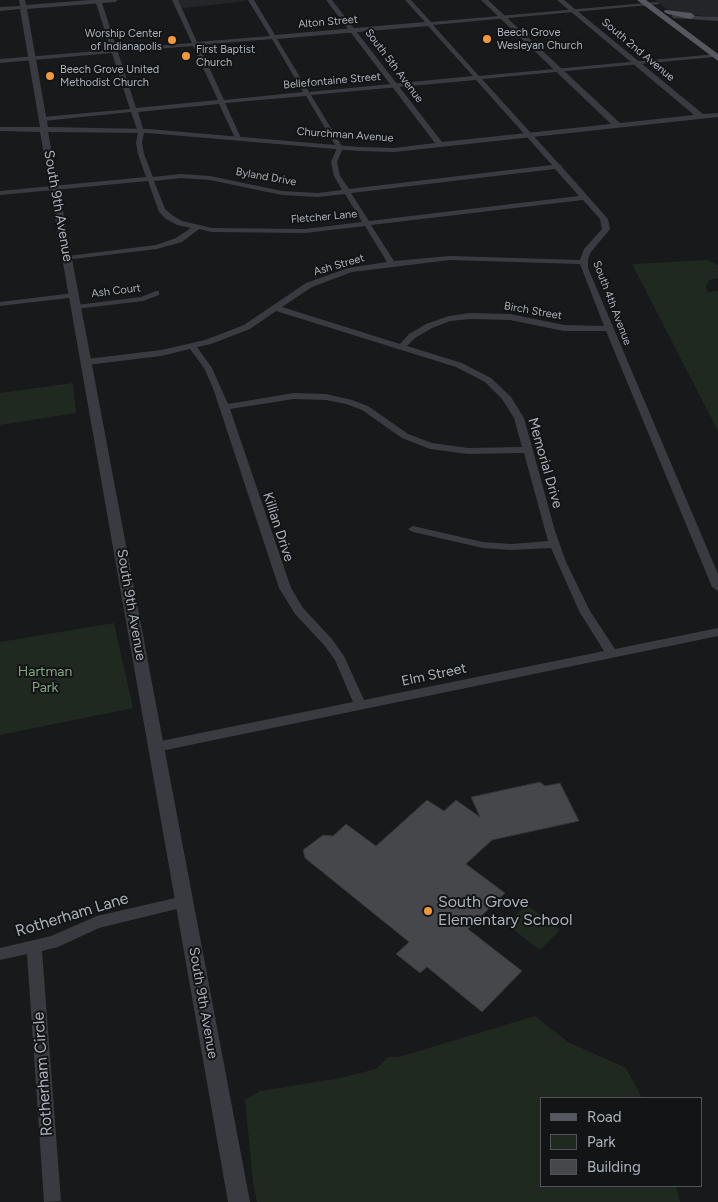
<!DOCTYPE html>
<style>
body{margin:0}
#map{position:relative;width:718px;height:1202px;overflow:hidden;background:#18191b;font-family:Figtree,sans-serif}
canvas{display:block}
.legend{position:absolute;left:540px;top:1097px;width:162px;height:90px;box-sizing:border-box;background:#131416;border:1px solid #505358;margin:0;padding:6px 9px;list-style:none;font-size:15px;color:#abb2ba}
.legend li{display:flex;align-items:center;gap:10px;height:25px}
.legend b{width:25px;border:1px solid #505358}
</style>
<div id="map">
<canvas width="718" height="1202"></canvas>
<ul class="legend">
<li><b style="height:6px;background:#55595f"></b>Road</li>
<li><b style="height:14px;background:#202920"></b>Park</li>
<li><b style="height:14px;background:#45474b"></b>Building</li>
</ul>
</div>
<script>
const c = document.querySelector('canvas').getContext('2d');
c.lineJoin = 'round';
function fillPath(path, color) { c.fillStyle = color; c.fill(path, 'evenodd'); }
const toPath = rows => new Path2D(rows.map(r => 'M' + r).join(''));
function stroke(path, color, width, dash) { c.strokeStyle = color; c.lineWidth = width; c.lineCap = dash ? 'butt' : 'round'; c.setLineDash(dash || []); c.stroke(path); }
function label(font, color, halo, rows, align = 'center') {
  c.font = font + ' Figtree,sans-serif'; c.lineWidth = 4; c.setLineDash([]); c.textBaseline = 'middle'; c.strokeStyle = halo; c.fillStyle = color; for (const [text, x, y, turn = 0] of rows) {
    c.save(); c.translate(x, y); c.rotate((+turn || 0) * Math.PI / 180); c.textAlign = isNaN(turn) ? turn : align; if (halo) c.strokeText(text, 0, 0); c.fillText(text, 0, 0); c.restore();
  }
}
const built = toPath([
 [178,0,245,0,246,1,185,8,181,7],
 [655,0,718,0,718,18,671,12]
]);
const green = toPath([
 [707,260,718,265,718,278,709,280,706,287,707,292,718,291,718,431,632,264],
 [73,383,76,413,0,425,0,393],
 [114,623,133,708,0,735,0,642],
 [527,905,560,930,540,950,506,924],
 [535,1016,568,1042,626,1068,642,1098,542,1098,542,1186,676,1186,680,1202,257,1202,253,1182,245,1100,260,1091,341,1078,376,1069,388,1057,399,1057]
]);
const building = toPath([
 [540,782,545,786,560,783,579,821,492,840,466,864,505,893,468,929,522,971,482,1012,427,967,420,973,396,954,409,942,305,858,303,850,323,835,333,836,346,824,376,846,427,800,444,811,456,800,480,817,471,797,540,782]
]);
const minor = toPath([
 [95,0,101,0,117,49,192,43,172,0,178,0,197,42,270,36,248,0,254,0,275,35,425,22,405,0,411,0,431,22,657,2,660,4,433,25,479,76,716,54,714,57,482,79,559,164,561,165,562,167,608,219,610,229,591,252,588,259,588,268,718,574,718,591,712,587,606,331,564,331,510,320,470,319,450,321,432,328,415,338,407,346,462,363,491,378,511,397,524,418,555,531,566,562,590,611,615,649,718,628,718,636,156,752,152,750,150,747,152,744,156,742,353,702,335,660,324,645,295,614,279,588,213,388,204,368,190,349,161,356,87,365,83,362,87,359,161,350,205,340,244,325,306,283,348,268,387,262,365,226,305,233,212,232,199,229,182,242,157,249,65,260,65,256,68,256,156,245,176,238,191,228,177,225,166,219,159,212,148,181,0,195,0,191,146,177,138,154,136,143,138,132,131,112,43,121,40,119,43,117,130,109,112,53,0,63,0,59,111,50,95,0],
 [428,26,473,76,309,92,277,39,428,26],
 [272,39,303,92,224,100,199,45,272,39],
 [193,46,218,100,136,108,118,52,193,46],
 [476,80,552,165,349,189,340,176,337,162,343,148,311,95,476,80],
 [306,96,337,148,331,162,334,176,342,190,318,193,282,191,210,176,181,174,153,177,144,154,142,143,144,132,138,112,219,104,235,138,238,140,241,138,225,103,306,96],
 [555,169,579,196,369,221,351,193,555,169],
 [181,178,210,180,282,195,318,197,345,194,362,222,305,229,212,228,182,221,172,215,165,209,154,181,181,178],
 [583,200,600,219,602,229,584,249,580,260,450,256,394,261,371,225,583,200],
 [450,260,580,264,604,326,564,325,510,314,470,313,449,316,426,324,409,334,400,344,282,307,312,287,352,272,450,260],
 [276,311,456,367,485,382,502,399,514,418,522,447,468,448,432,443,408,434,368,406,352,400,326,394,294,393,228,404,212,368,197,347,211,344,250,329,276,311],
 [294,399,326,400,346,404,362,410,402,438,430,449,468,454,524,453,548,541,511,544,483,542,413,526,408,529,413,532,483,548,511,550,551,548,579,611,604,651,364,700,344,656,332,639,303,608,291,588,230,409,294,399],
 [156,291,159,291,159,295,143,301,76,309,72,307,76,305,141,297,156,291],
 [74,293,78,295,77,297,0,306,0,302,74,293],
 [184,896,189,898,191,902,189,906,99,928,58,947,42,951,61,1201,44,1202,27,954,0,960,0,948,51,936,97,916,184,896]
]);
const tertiary = toPath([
 [19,0,25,0,26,5,90,0,118,0,115,2,27,9,48,127,148,129,359,147,394,148,435,143,326,0,332,0,442,142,611,124,481,0,488,0,620,123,694,115,557,0,564,0,703,114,718,113,718,117,394,152,359,151,148,133,48,132,250,1202,228,1202,40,132,0,131,0,127,40,127,20,9,0,11,0,7,20,6,19,0],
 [672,15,718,17,718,21,674,18,672,17,672,15]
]);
const primary = toPath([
 [637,0,646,0,718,54,718,61,637,0],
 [665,10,691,13,695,16,691,19,668,14,664,12,665,10]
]);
const markers = [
 [487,39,5,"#f1993a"],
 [172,40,5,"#f1993a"],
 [186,56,5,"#f1993a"],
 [50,76,5,"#f1993a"],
 [428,911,5,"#f1993a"]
];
const farStreetnames = [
 ["Alton Street",328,22,-5],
 ["South 2nd Avenue",638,50,40],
 ["South 5th Avenue",394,66,53],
 ["Bellefontaine Street",332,81,-5],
 ["Churchman Avenue",345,135,4],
 ["Byland Drive",266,177,10],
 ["Fletcher Lane",324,217,-5],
 ["Ash Street",339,265,-16],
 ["Ash Court",116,291,-7],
 ["South 4th Avenue",612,303,69],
 ["Birch Street",533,311,10]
];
const farPoinames = [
 ["Beech Grove",497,33],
 ["Wesleyan Church",497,46],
 ["Worship Center",162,34,"right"],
 ["of Indianapolis",162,47,"right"],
 ["First Baptist",196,50],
 ["Church",196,63],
 ["Beech Grove United",60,70],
 ["Methodist Church",60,83]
];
const streetNames = [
 ["South 9th Avenue",58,206,80],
 ["Memorial Drive",545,463,74],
 ["Killian Drive",278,527,72],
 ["South 9th Avenue",131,605,80],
 ["Elm Street",434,675,-12],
 ["South 9th Avenue",203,1003,80]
];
const parkNames = [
 ["Hartman",45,672],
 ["Park",45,688]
];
const nearPoinames = [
 ["South Grove",438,902],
 ["Elementary School",438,920]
];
const nearStreetnames = [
 ["Rotherham Lane",72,915,-17],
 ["Rotherham Circle",43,1074,-94]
];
fillPath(built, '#242528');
fillPath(green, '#202920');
fillPath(building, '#45474b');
stroke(building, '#323337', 1);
fillPath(minor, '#393b40');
fillPath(tertiary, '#393b40');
fillPath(primary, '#55595f');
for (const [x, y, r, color] of markers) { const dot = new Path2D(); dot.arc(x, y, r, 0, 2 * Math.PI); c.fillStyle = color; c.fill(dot); stroke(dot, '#131416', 2); }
label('11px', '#abb2ba', '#131416', farStreetnames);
label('11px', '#abb2ba', '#131416', farPoinames, 'left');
label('14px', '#abb2ba', '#131416', streetNames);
label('14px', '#85a582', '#131416', parkNames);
label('16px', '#abb2ba', '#131416', nearPoinames, 'left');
label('16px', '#abb2ba', '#131416', nearStreetnames);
</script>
